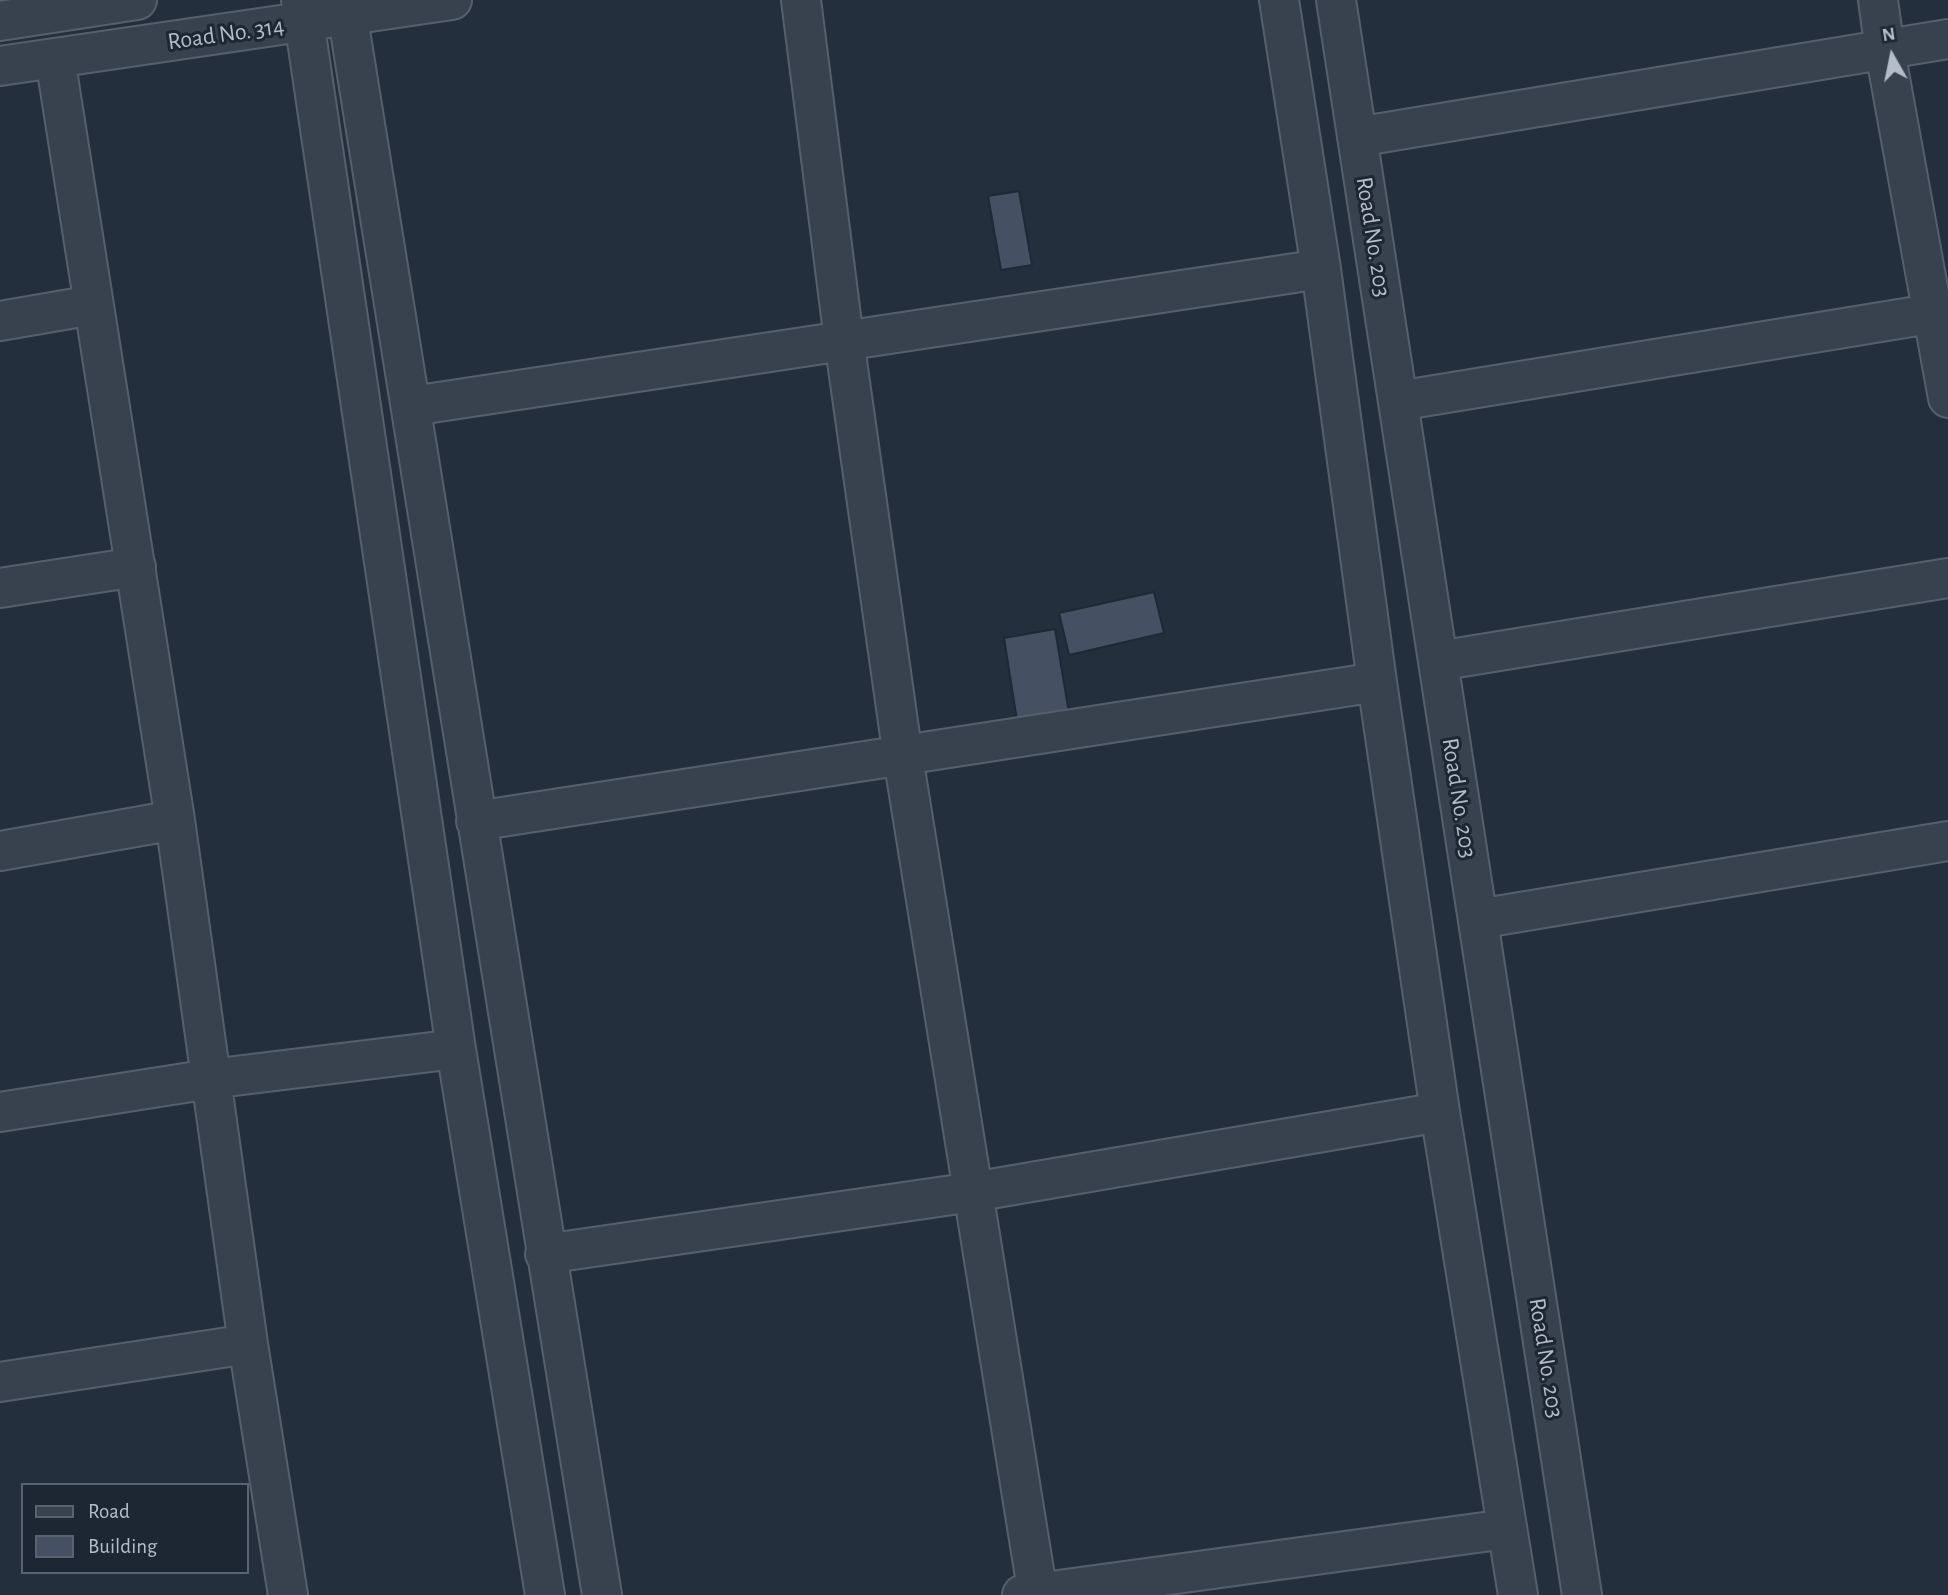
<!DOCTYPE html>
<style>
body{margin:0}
#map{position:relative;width:1948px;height:1595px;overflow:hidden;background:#242f3e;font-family:"Alegreya Sans",sans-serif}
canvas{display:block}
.legend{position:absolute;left:21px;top:1483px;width:228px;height:91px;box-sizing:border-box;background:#1d2633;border:2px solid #59626f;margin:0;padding:9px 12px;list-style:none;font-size:21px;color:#b4bcc9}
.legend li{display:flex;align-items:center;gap:14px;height:35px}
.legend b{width:35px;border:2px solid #59626f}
.north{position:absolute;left:1857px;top:21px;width:70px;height:70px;-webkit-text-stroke:5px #1d2633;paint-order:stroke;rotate:351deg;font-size:19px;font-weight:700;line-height:28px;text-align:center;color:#b4bcc9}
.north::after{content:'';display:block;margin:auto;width:24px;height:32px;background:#b4bcc9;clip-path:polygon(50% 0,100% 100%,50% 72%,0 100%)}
</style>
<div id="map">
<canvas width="1948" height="1595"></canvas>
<ul class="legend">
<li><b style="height:9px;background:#38414e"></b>Road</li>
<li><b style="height:19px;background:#455162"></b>Building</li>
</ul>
<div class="north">N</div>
</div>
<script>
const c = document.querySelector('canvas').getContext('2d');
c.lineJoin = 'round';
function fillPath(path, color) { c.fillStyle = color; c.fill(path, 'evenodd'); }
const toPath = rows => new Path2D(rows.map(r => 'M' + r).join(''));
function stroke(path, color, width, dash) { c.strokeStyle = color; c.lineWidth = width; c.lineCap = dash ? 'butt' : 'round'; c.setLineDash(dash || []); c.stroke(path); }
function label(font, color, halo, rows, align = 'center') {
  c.font = font + ' "Alegreya Sans",sans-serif'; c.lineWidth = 6; c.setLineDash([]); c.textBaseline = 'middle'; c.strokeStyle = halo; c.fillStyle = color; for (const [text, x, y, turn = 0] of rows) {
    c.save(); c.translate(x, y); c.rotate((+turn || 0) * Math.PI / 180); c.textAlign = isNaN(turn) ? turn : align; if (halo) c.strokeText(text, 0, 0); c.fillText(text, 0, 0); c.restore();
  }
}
const building = toPath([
 [1019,191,1032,265,1001,270,988,196,1019,191],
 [1154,592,1164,633,1069,655,1059,613,1154,592],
 [1055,629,1071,725,1019,733,1004,638,1055,629]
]);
const minor = toPath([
 [301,0,456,1049,545,1595],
 [345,0,602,1595],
 [801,0,844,340,903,757,1038,1595],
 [1279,0,1321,269,1377,682,1440,1112,1518,1595],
 [1336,0,1582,1595],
 [1878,0,1885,51,1948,398],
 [0,21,137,0],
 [55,58,175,820,248,1344,288,1595],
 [0,66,452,0],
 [1357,137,1948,39],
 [0,321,93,305],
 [1398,401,1948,311],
 [412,406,1321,269],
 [0,588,136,567],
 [1438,661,1948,578],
 [476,821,1377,682],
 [0,851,175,820],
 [1478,919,1948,841],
 [0,1112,210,1079,456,1049],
 [545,1254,973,1192,1440,1112],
 [0,1382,248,1344],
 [1022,1595,1506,1529]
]);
const streetNames = [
 ["Road No. 314",226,34,-8],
 ["Road No. 203",1373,237,81],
 ["Road No. 203",1459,798,81],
 ["Road No. 203",1546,1358,81]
];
fillPath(building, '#455162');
stroke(building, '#1f2835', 2);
stroke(minor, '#565f6c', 42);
stroke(minor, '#38414e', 38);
label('24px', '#b4bcc9', '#1d2633', streetNames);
</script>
